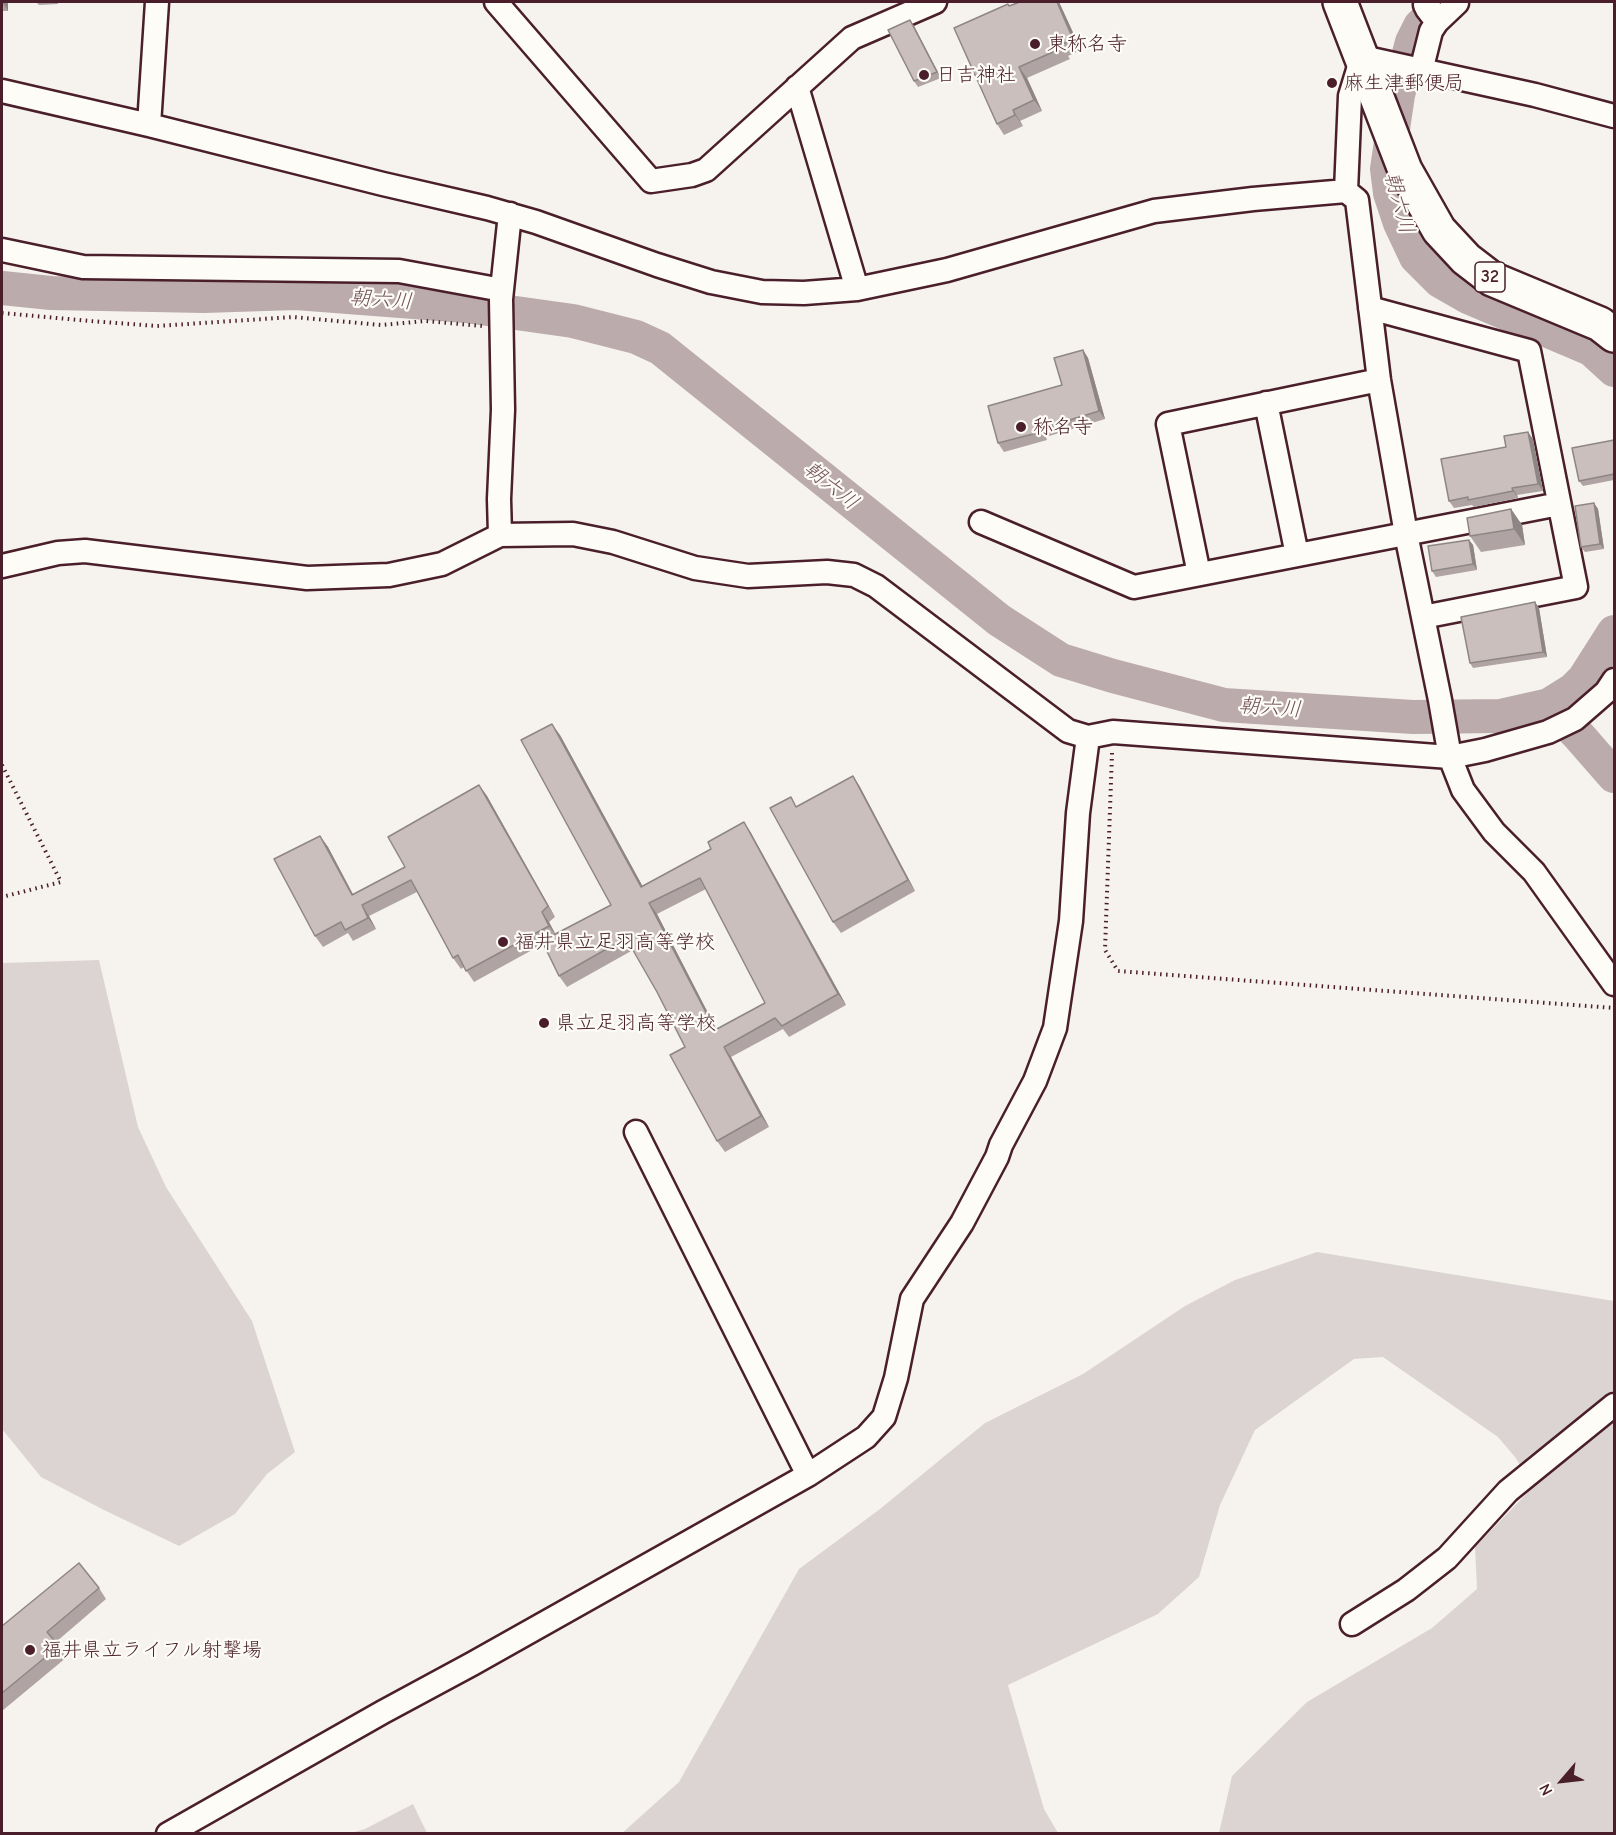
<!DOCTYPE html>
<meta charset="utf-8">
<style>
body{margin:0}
#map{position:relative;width:1616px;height:1835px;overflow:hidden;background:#f6f3ef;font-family:"Comic Neue",sans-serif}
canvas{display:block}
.frame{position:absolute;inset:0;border:3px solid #4a1f2b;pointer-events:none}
.north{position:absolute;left:1532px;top:1751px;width:60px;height:60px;-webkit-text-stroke:4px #fdfcf7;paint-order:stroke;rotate:242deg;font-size:16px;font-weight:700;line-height:24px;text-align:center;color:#4a1f2b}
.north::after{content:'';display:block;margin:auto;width:21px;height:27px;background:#4a1f2b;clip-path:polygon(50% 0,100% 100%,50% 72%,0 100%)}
</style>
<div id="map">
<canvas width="1616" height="1835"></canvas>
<div class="frame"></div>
<div class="north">N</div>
</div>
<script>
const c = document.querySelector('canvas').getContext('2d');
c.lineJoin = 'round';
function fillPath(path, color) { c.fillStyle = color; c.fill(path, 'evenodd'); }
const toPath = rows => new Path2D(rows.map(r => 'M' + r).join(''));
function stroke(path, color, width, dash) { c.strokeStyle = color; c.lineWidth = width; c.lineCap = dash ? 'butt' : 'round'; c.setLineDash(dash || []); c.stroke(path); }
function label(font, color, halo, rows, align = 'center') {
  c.font = font + ' "Comic Neue","Klee One",sans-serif'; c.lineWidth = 4.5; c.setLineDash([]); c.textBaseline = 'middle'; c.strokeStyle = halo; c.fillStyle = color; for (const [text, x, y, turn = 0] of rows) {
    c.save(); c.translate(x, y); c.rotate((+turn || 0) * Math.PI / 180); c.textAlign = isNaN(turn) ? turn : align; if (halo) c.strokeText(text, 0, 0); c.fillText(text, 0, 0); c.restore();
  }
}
const green = toPath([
 [99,960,138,1127,166,1187,252,1321,295,1452,267,1474,235,1514,179,1546,104,1510,41,1477,2,1429,2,963],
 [1317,1252,1614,1301,1614,1833,1219,1833,1232,1776,1307,1702,1432,1628,1477,1589,1475,1547,1533,1487,1515,1457,1498,1437,1383,1357,1354,1359,1255,1430,1220,1505,1199,1577,1158,1614,1008,1685,1044,1809,1058,1833,621,1834,679,1782,799,1569,880,1509,985,1423,1083,1374,1185,1306,1235,1280],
 [413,1804,427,1833,351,1833,365,1829]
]);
const river = toPath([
 [1445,2,1420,26,1412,42,1398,95,1387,169,1390,193,1400,223,1416,257,1440,281,1468,297,1591,349,1614,370],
 [2,288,51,293,204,296,296,293,466,306,573,321,636,337,660,348,999,620,1061,660,1113,676,1224,705,1413,717,1500,716,1549,705,1573,690,1584,679,1614,632],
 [1549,705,1579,736,1614,776]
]);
const path = toPath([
 [2,313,90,321,157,326,293,317,381,325,426,321,482,326],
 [1112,753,1105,950,1118,971,1614,1008],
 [2,765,61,882,2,897]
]);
const minor = toPath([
 [496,2,651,181,692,175,706,170,852,38,935,2],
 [1429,2,1425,5,1427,9,1437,22],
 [1421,71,1431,31,1437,22,1457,3],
 [797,87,857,289],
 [2,91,149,125,383,184,487,208,536,222,657,265,711,282,762,292,804,293,857,289,947,270,1154,211,1253,199,1346,191,1357,200,1379,380,1406,534,1440,700,1450,757,1463,790,1494,832,1534,872,1614,984],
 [149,125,157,2],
 [1346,191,1350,96,1362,57,1535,95,1614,116],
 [2,250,83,267,399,271,502,290],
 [1370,308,1529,351,1576,587,1423,617],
 [1266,403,1297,555],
 [981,522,1134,587,1559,504],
 [500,535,499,499,503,410,501,299,510,214],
 [2,566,58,553,85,551,307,578,389,575,442,564,500,535,573,534,613,542,695,568,748,576,827,572,854,575,876,586,1068,731,1088,737,1113,732,1450,757,1485,750,1548,732,1575,719,1606,692,1614,680],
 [1199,574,1168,424,1379,380],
 [636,1132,808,1475],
 [1352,1624,1406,1590,1447,1558,1508,1491,1614,1405],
 [168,1834,383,1712,472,1664,808,1475,866,1437,884,1417,896,1378,912,1299,962,1223,997,1157,1001,1145,1035,1081,1055,1028,1071,921,1078,813,1088,737]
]);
const primary = toPath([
 [1340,2,1405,170,1439,230,1466,259,1492,279,1600,324,1614,335]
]);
const wall = toPath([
 [2,2,8,2,8,11,2,11],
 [36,2,58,2,58,4,39,5],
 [1059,2,1081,50,1068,56,1070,59,1027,78,1042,111,1020,121,1023,126,1004,135,997,124,1010,6],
 [910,20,914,26,941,78,918,87,914,81],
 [1083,350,1088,358,1105,419,1046,437,1047,440,1004,452,998,443,1062,385],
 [1533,439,1543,491,1517,495,1518,498,1474,507,1472,505,1454,508,1449,501,1506,447],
 [1614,440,1614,480,1583,486,1579,481],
 [1594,503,1598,509,1604,549,1585,552,1581,547],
 [1511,509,1522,525,1525,545,1481,552,1470,536],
 [1469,540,1473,545,1477,570,1436,577,1432,571],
 [1535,602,1539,608,1547,657,1473,668,1470,663],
 [560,735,643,887,711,849,744,822,751,833,846,1005,789,1037,783,1029,731,1057,769,1127,725,1152,717,1141,685,1047,657,992,633,950,567,987,559,976,543,944,474,982,464,967,461,969,453,958,417,892,369,916,376,929,353,941,348,933,323,947,315,936,320,836,328,847,353,894,405,867,479,785,487,796,555,917,549,922,555,934,611,905],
 [706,889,765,1003,716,1029,657,914],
 [853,776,860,787,915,891,841,933,833,922,797,806],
 [99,1588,106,1599,56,1642,67,1657,2,1711,2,1626]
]);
const shadedWall = toPath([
 [2,2,8,2,8,11],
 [1057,2,1059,2,1081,50,1073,39],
 [910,20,914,26,941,78,937,72],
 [1019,67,1027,78,1042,111,1034,100],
 [1013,110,1020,121,1023,126,1015,115],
 [1083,350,1088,358,1105,419,1099,411],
 [1528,432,1533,439,1543,491,1538,484],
 [1512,488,1517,495,1518,498,1513,491],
 [1594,503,1598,509,1604,549,1600,544],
 [1511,509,1522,525,1525,545,1514,529],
 [1469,540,1473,545,1477,570,1473,564],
 [1535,602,1539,608,1547,657,1543,652],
 [552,724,560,735,649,898,641,887],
 [853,776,860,787,915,891,908,880],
 [479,785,487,796,555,917,548,906],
 [744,822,751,833,846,1005,838,994],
 [320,836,328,847,359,906,352,895],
 [649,903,657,914,722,1040,715,1030],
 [362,905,369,916,376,929,368,918],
 [542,912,549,922,557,937,549,926],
 [724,1047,731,1057,769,1127,761,1116]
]);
const building = toPath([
 [1020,2,1057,2,1073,39,1061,45,1062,48,1019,67,1034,100,1013,110,1015,115,997,124,954,28,1008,4,1009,6,1020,2],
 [910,20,937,72,914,81,888,30,910,20],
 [1083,350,1099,411,1040,429,1041,432,998,443,988,406,1062,385,1054,358,1083,350],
 [1528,432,1538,484,1512,488,1513,491,1468,500,1468,497,1449,501,1441,459,1506,447,1504,436,1528,432],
 [1614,440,1614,474,1579,481,1572,448,1614,440],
 [1594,503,1600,544,1581,547,1575,506,1594,503],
 [1511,509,1514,529,1470,536,1467,518,1511,509],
 [1469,540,1473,564,1432,571,1428,546,1469,540],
 [1535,602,1543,652,1470,663,1461,617,1535,602],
 [552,724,641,887,711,849,708,842,744,822,838,994,782,1026,775,1018,724,1047,761,1116,717,1141,670,1055,685,1047,657,992,626,938,559,976,542,941,611,905,521,740,552,724],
 [700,878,765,1003,715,1030,649,903,700,878],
 [853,776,908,880,833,922,770,808,791,797,796,807,853,776],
 [479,785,548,906,542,912,549,926,466,971,458,955,453,958,411,880,362,905,368,918,345,930,341,922,315,936,274,859,320,836,352,895,405,867,388,837,479,785],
 [79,1563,99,1588,47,1632,59,1646,2,1693,2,1626,79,1563]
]);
const markers = [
 [1035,44,6,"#4a1f2b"],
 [924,75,6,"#4a1f2b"],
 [1332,83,6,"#4a1f2b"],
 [1021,427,6,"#4a1f2b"],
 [503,942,6,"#4a1f2b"],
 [544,1023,6,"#4a1f2b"],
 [30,1650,6,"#4a1f2b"]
];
const shields = [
 [1490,277,30]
];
const shieldNames = [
 ["32",1490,277]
];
const poiNames = [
 ["東称名寺",1047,44],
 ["日吉神社",936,75],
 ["麻生津郵便局",1344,83],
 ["称名寺",1033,427],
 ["福井県立足羽高等学校",515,942],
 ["県立足羽高等学校",556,1023],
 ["福井県立ライフル射撃場",42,1650]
];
const waterNames = [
 ["朝六川",1399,203,75],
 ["朝六川",381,300,4],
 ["朝六川",831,486,39],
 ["朝六川",1270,708,4]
];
fillPath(green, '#dcd4d2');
stroke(river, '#bbabac', 34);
stroke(minor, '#4a1f2b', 27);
stroke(primary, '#4a1f2b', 38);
stroke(path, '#4a1f2b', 4, [1.5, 4.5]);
stroke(minor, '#fdfcf7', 22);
stroke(primary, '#fdfcf7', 33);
fillPath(wall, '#afa4a3');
fillPath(shadedWall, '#8e8685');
fillPath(building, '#cbbfbe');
stroke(building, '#8e8685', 1.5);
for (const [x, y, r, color] of markers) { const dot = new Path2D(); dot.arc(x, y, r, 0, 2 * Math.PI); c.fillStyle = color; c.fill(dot); stroke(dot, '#fdfcf7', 2); }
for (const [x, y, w] of shields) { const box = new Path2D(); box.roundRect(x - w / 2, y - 15, w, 30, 4.5); c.fillStyle = '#fdfcf7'; c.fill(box); stroke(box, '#4a1f2b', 1.5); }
label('bold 18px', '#4a1f2b', null, shieldNames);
label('20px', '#4a1f2b', '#fdfcf7', poiNames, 'left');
label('italic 21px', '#725058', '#fdfcf7', waterNames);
</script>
